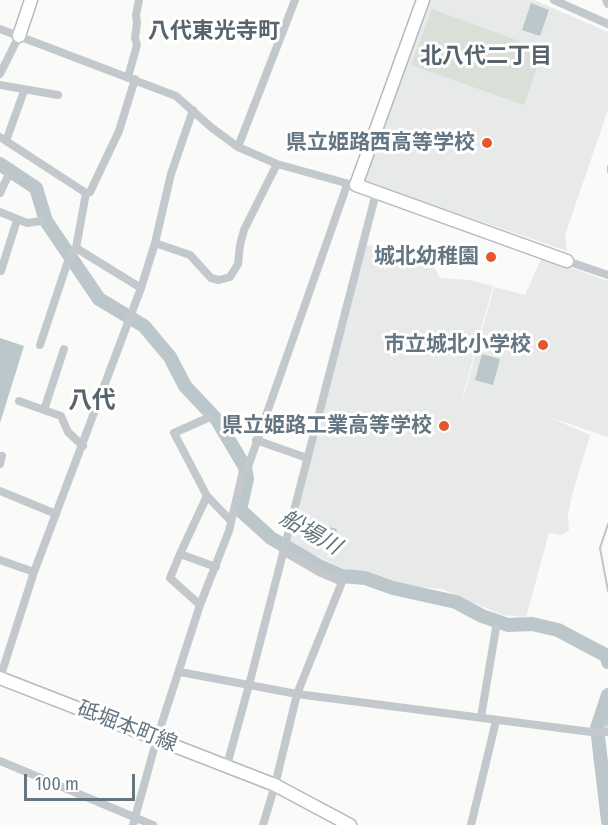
<!DOCTYPE html>
<meta charset="utf-8">
<style>
body{margin:0}
#map{position:relative;width:608px;height:825px;overflow:hidden;background:#fafaf8;font-family:"Fira Sans Condensed",sans-serif}
canvas{display:block}
.scale{position:absolute;left:24px;top:774px;width:111px;height:27px;box-sizing:border-box;border:3px solid #657683;border-top:0;padding-left:8px;font-size:18px;line-height:21px;white-space:nowrap;color:#657683;-webkit-text-stroke:4px #fff;paint-order:stroke}
</style>
<div id="map">
<canvas width="608" height="825"></canvas>
<div class="scale">100 m</div>
</div>
<script>
const c = document.querySelector('canvas').getContext('2d');
c.lineJoin = 'round';
function fillPath(path, color) { c.fillStyle = color; c.fill(path, 'evenodd'); }
const toPath = rows => new Path2D(rows.map(r => 'M' + r).join(''));
function stroke(path, color, width, dash) { c.strokeStyle = color; c.lineWidth = width; c.lineCap = dash ? 'butt' : 'round'; c.setLineDash(dash || []); c.stroke(path); }
function label(font, color, halo, rows, align = 'center') {
  c.font = font + ' "Fira Sans Condensed","Noto Sans JP",sans-serif'; c.lineWidth = 6; c.setLineDash([]); c.textBaseline = 'middle'; c.strokeStyle = halo; c.fillStyle = color; for (const [text, x, y, turn = 0] of rows) {
    c.save(); c.translate(x, y); c.rotate((+turn || 0) * Math.PI / 180); c.textAlign = isNaN(turn) ? turn : align; if (halo) c.strokeText(text, 0, 0); c.fillText(text, 0, 0); c.restore();
  }
}
const built = toPath([
 [427,0,534,0,608,32,608,110,565,235,567,251,368,183,364,176],
 [365,244,432,263,440,278,469,280,493,286,463,395,482,400,464,395,494,287,525,295,542,257,608,281,608,437,549,417,590,435,572,495,568,515,569,530,562,535,549,533,526,617,502,615,440,588,438,589,404,584,363,571,354,572,333,564,290,543]
]);
const green = toPath([
 [432,9,543,50,524,105,411,65]
]);
const water = toPath([
 [531,3,549,10,540,36,522,30],
 [0,338,24,346,0,423],
 [482,354,500,359,493,385,475,380],
 [310,522,337,529,332,548,306,541]
]);
const stream = toPath([
 [608,166,608,172],
 [608,524,600,548,608,591],
 [606,729,608,719],
 [602,780,604,735]
]);
const river = toPath([
 [0,164,36,188,46,221,99,299,144,326,170,357,185,386,217,420,245,467,247,479,240,510,271,538,321,567,342,576,365,578,393,588,456,602,482,616,508,625,532,624,558,630,607,656,608,662],
 [608,695,597,728,608,821]
]);
const street = toPath([
 [554,0,608,24],
 [606,0,608,4],
 [0,29,176,96,212,128,238,147,277,164,353,185],
 [0,74,19,36],
 [128,77,137,45,135,38,137,23,136,15,139,0],
 [0,85,58,95],
 [0,137,86,193],
 [6,141,24,91],
 [238,147,295,0],
 [0,193,8,176],
 [0,212,27,223,41,221],
 [155,243,190,255,211,278,219,280,230,277,238,264,240,245,244,230,277,164],
 [76,248,141,288],
 [567,261,608,275],
 [1,271,17,220],
 [40,345,67,264,76,248,86,193,90,192,119,131,135,79],
 [19,401,61,416,68,432,83,446],
 [44,410,64,349],
 [210,417,174,433,207,496,231,521],
 [256,440,307,458],
 [0,464,2,456],
 [0,491,56,514],
 [207,496,180,554,216,567],
 [180,554,170,578,200,605],
 [0,560,34,572],
 [180,672,297,694,591,732,608,732],
 [0,678,34,572,141,288,155,243,171,174,193,110],
 [481,717,496,628],
 [0,761,153,825],
 [227,765,249,685,376,193],
 [133,825,157,738,200,605,229,531,242,475,249,464,347,185],
 [263,825,275,785,297,694,342,582,319,572,283,551],
 [471,825,496,721]
]);
const secondary = toPath([
 [423,0,356,185,567,261],
 [19,36,31,0],
 [0,678,275,785,350,825]
]);
const markers = [
 [487,143,6,"#e4572e"],
 [491,257,6,"#e4572e"],
 [543,345,6,"#e4572e"],
 [444,426,6,"#e4572e"]
];
const poiNames = [
 ["県立姫路西高等学校",475,143],
 ["城北幼稚園",479,257],
 ["市立城北小学校",531,345],
 ["県立姫路工業高等学校",432,426]
];
const streetNames = [
 ["砥堀本町線",127,727,21]
];
const neighbourhoodNames = [
 ["八代東光寺町",214,32],
 ["北八代二丁目",486,57]
];
const waterNames = [
 ["船場川",310,533,30]
];
const quarterNames = [
 ["八代",92,401]
];
fillPath(built, '#e8e9e9');
fillPath(green, '#dadfd7');
fillPath(water, '#bbc7cb');
stroke(stream, '#bbc7cb', 2);
stroke(river, '#bbc7cb', 14);
stroke(secondary, '#b3babf', 15);
stroke(street, '#c3c8cc', 8);
stroke(secondary, '#fff', 12);
for (const [x, y, r, color] of markers) { const dot = new Path2D(); dot.arc(x, y, r, 0, 2 * Math.PI); c.fillStyle = color; c.fill(dot); stroke(dot, '#fff', 2); }
label('bold 21px', '#657683', '#fff', poiNames, 'right');
label('21px', '#657683', '#fff', streetNames);
label('bold 22px', '#57646e', '#fff', neighbourhoodNames);
label('italic 22px', '#60757c', '#fff', waterNames);
label('bold 24px', '#57646e', '#fff', quarterNames);
</script>
